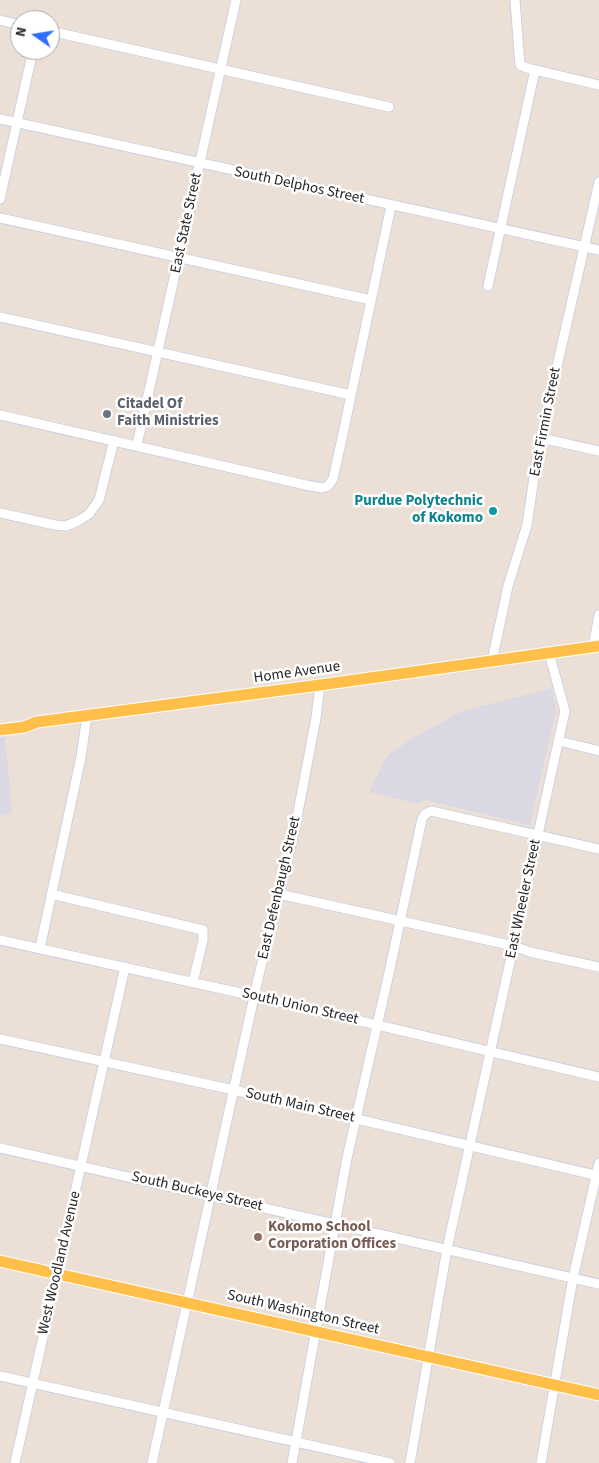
<!DOCTYPE html>
<style>
body{margin:0}
#map{position:relative;width:599px;height:1463px;overflow:hidden;background:#ece0d6;font-family:"Source Sans 3",sans-serif}
canvas{display:block}
.north{position:absolute;left:10px;top:10px;width:50px;height:50px;box-sizing:border-box;background:#fff;border:1px solid #a9a9a9;border-radius:50%;rotate:283deg;font-size:14px;font-weight:700;line-height:20px;text-align:center;color:#272727}
.north::after{content:'';display:block;margin:auto;width:18px;height:22px;background:#306eff;clip-path:polygon(50% 0,100% 100%,50% 72%,0 100%)}
</style>
<div id="map">
<canvas width="599" height="1463"></canvas>
<div class="north">N</div>
</div>
<script>
const c = document.querySelector('canvas').getContext('2d');
c.lineJoin = 'round';
function fillPath(path, color) { c.fillStyle = color; c.fill(path, 'evenodd'); }
const toPath = rows => new Path2D(rows.map(r => 'M' + r).join(''));
function stroke(path, color, width, dash) { c.strokeStyle = color; c.lineWidth = width; c.lineCap = dash ? 'butt' : 'round'; c.setLineDash(dash || []); c.stroke(path); }
function label(font, color, halo, rows, align = 'center') {
  c.font = font + ' "Source Sans 3",sans-serif'; c.lineWidth = 5; c.setLineDash([]); c.textBaseline = 'middle'; c.strokeStyle = halo; c.fillStyle = color; for (const [text, x, y, turn = 0] of rows) {
    c.save(); c.translate(x, y); c.rotate((+turn || 0) * Math.PI / 180); c.textAlign = isNaN(turn) ? turn : align; if (halo) c.strokeText(text, 0, 0); c.fillText(text, 0, 0); c.restore();
  }
}
const industrial = toPath([
 [552,688,556,712,530,825,425,800,418,804,369,792,387,756,411,739,462,711],
 [5,735,12,813,0,816,0,736]
]);
const minor = toPath([
 [515,0,520,65,527,68,599,85],
 [0,20,20,25],
 [50,31,389,107],
 [0,119,599,250],
 [0,199,33,50],
 [0,218,371,300],
 [488,286,535,70],
 [0,317,351,395],
 [0,415,306,485,322,488,328,486,333,479,341,443,391,206],
 [541,438,599,451],
 [137,445,236,0],
 [0,513,55,525,66,526,78,521,89,514,99,500,114,440],
 [593,647,599,615],
 [492,661,508,586,527,525,538,450,599,182],
 [559,741,599,751],
 [51,894,203,930,203,940,193,982],
 [279,894,514,946,530,952,599,967],
 [0,940,254,996,599,1077],
 [40,948,81,757,87,716],
 [0,1039,234,1090,599,1176],
 [0,1148,599,1284],
 [0,1376,390,1463],
 [15,1463,125,967],
 [152,1463,257,983,294,833,316,718,320,685],
 [292,1463,347,1158,389,973,422,819,425,814,431,811,599,849],
 [410,1463,447,1249,565,711,549,653],
 [541,1463,573,1278,599,1163]
]);
const major = toPath([
 [0,730,24,727,37,722,320,685,599,646],
 [0,1261,599,1395]
]);
const markers = [
 [107,414,5,"#6b7280"],
 [493,511,5,"#0f9aa8"],
 [258,1237,5,"#8d6e63"]
];
const streetNames = [
 ["South Delphos Street",299,186,12],
 ["East State Street",187,223,-78],
 ["East Firmin Street",546,422,-79],
 ["Home Avenue",297,673,-8],
 ["East Defenbaugh Street",280,888,-77],
 ["East Wheeler Street",524,899,-78],
 ["South Union Street",300,1007,13],
 ["South Main Street",300,1106,13],
 ["South Buckeye Street",197,1192,13],
 ["West Woodland Avenue",60,1263,-77],
 ["South Washington Street",303,1313,13]
];
const worshipNames = [
 ["Citadel Of",117,405],
 ["Faith Ministries",117,422]
];
const cultureNames = [
 ["Purdue Polytechnic",483,502],
 ["of Kokomo",483,519]
];
const educationNames = [
 ["Kokomo School",268,1228],
 ["Corporation Offices",268,1245]
];
fillPath(industrial, '#dad8e3');
stroke(minor, '#ccd2e2', 11);
stroke(major, '#fff', 13);
stroke(minor, '#fff', 9);
stroke(major, '#ffbf48', 11);
for (const [x, y, r, color] of markers) { const dot = new Path2D(); dot.arc(x, y, r, 0, 2 * Math.PI); c.fillStyle = color; c.fill(dot); stroke(dot, '#fff', 2); }
label('15px', '#272727', '#fff', streetNames);
label('bold 15px', '#5b616d', '#fff', worshipNames, 'left');
label('bold 15px', '#0d838f', '#fff', cultureNames, 'right');
label('bold 15px', '#785e54', '#fff', educationNames, 'left');
</script>
